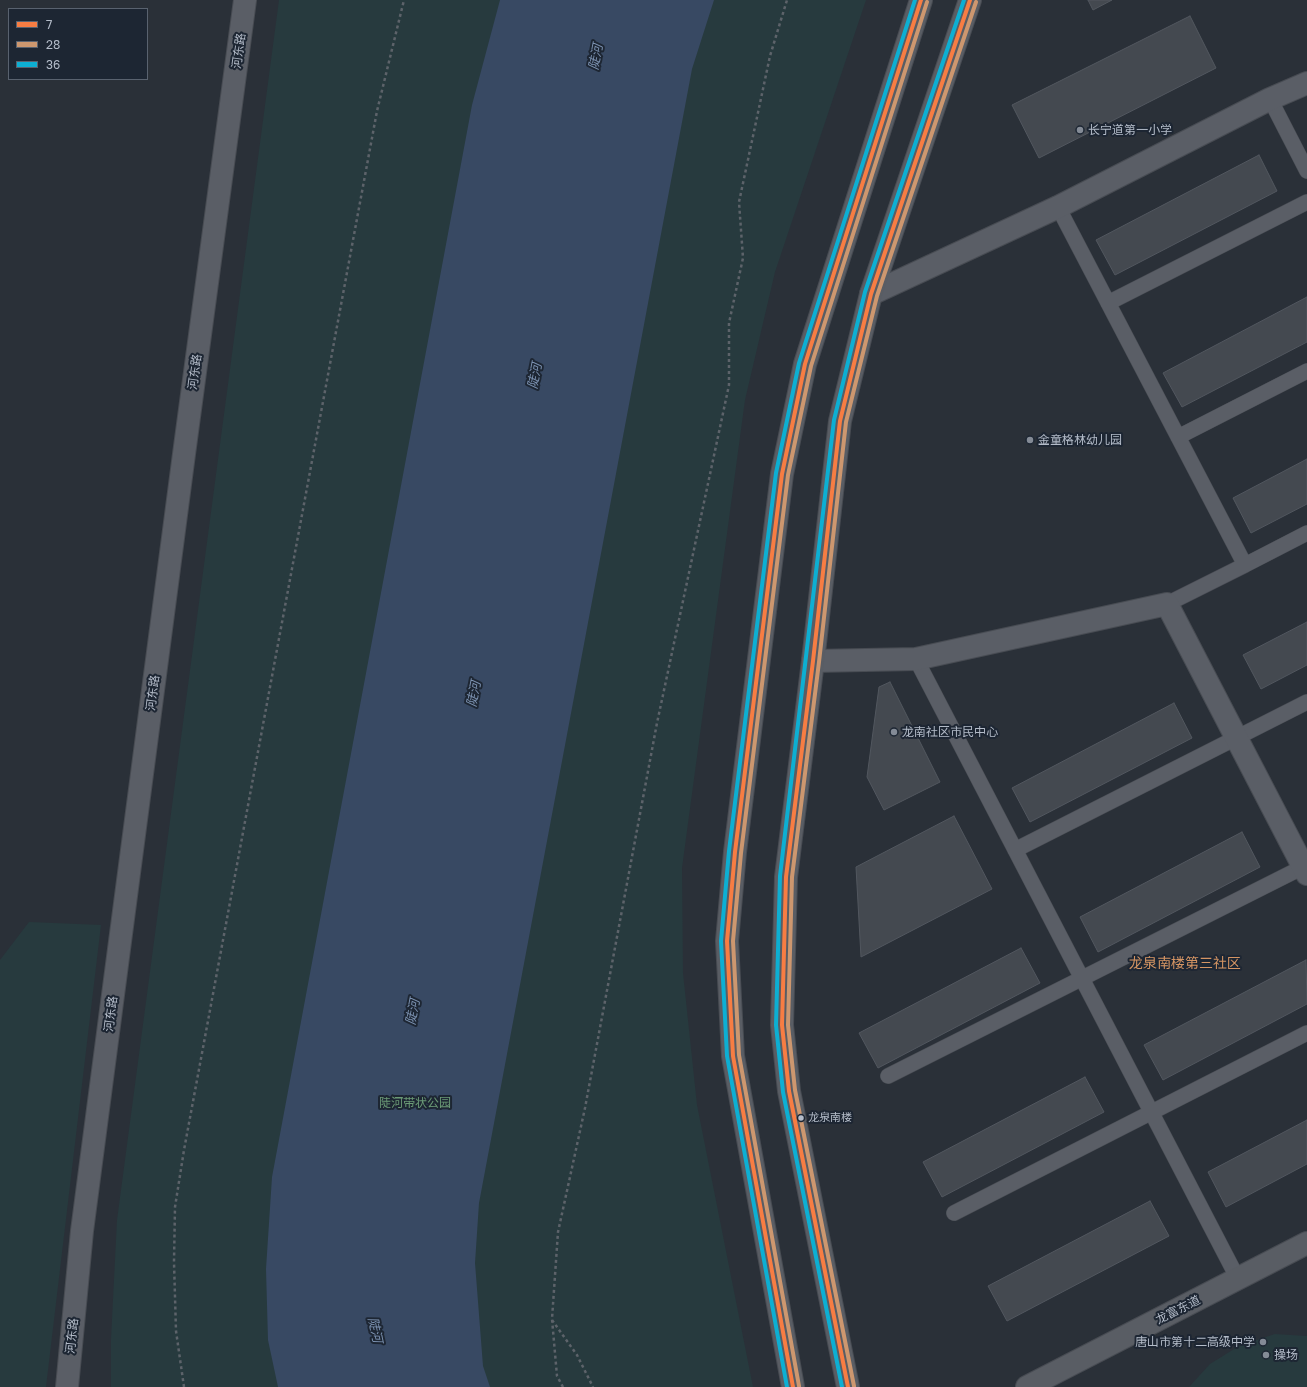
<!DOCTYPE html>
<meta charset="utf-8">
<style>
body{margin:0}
#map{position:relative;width:1307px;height:1387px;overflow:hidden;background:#2a3038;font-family:"Golos Text",sans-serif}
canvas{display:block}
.legend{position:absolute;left:8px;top:8px;width:140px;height:72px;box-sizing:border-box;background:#1d2633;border:1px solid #59626f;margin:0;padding:5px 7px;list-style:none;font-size:12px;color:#b4bcc9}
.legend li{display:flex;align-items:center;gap:8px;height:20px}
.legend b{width:20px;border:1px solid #59626f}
</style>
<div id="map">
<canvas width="1307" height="1387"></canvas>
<ul class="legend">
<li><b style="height:5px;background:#f77d43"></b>7</li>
<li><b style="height:5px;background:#cd976f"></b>28</li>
<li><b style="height:5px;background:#0dafd3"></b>36</li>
</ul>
</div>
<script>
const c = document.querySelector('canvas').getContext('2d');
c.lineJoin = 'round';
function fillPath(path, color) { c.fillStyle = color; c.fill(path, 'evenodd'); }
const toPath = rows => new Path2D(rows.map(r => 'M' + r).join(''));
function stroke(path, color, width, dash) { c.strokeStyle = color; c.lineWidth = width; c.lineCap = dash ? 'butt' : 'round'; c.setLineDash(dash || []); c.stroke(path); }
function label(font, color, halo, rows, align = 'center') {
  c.font = font + ' "Golos Text","Noto Sans SC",sans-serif'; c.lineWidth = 4; c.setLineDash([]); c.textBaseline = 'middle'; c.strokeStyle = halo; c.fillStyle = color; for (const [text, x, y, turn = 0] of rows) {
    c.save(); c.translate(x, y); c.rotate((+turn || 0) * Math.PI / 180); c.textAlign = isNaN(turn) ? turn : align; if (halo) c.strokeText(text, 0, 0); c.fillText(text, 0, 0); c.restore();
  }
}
const green = toPath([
 [279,0,866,0,775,272,745,400,682,868,683,973,697,1105,753,1387,111,1387,111,1339,117,1220],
 [29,922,101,925,46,1387,0,1387,0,960],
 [1275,1334,1307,1336,1307,1387,1189,1387,1210,1364,1239,1346]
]);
const water = toPath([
 [500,0,714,0,692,69,479,1203,475,1263,483,1366,490,1387,278,1387,268,1340,266,1269,272,1177,472,105]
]);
const building = toPath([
 [1088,0,1112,0,1093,10,1088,0],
 [1190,16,1216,68,1039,158,1012,105,1190,16],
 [1259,155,1277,191,1115,275,1096,240,1259,155],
 [1307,297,1307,342,1182,407,1163,373,1307,297],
 [1307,459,1307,504,1251,533,1233,498,1307,459],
 [1307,622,1307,665,1261,689,1243,655,1307,622],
 [890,682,940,782,884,810,867,777,879,687,890,682],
 [1174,703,1192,738,1030,822,1012,788,1174,703],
 [954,816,992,889,861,957,856,867,954,816],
 [1242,832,1260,867,1098,952,1080,917,1242,832],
 [1021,948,1040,983,878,1068,859,1033,1021,948],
 [1306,960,1307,1004,1163,1080,1144,1045,1306,960],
 [1085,1077,1104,1112,942,1197,923,1162,1085,1077],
 [1307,1120,1307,1164,1226,1207,1208,1172,1307,1120],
 [1150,1201,1169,1236,1007,1321,988,1286,1150,1201]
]);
const path = toPath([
 [552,1320,577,1355,593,1387],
 [184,1387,176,1331,174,1262,175,1207,184,1150,377,111,404,0],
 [563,1387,557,1376,552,1319,558,1232,585,1108,657,723,729,385,729,323,743,258,739,202,770,56,787,0]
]);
const service = toPath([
 [1270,99,1307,171],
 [1058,207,1245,565,1167,604],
 [1108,303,1307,202],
 [1178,437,1307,371],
 [1245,565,1307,533],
 [916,659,1238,1279],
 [1015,850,1307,702],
 [888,1076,1307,865],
 [954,1213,1307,1033]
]);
const minor = toPath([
 [871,294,1058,207,1270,99,1307,83],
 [813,661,916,659,1167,604,1307,874]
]);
const tertiary = toPath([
 [67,1387,82,1231,184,454,245,0]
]);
const secondary = toPath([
 [793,1387,733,1056,727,941,735,852,782,474,805,364,921,0],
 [848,1387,789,1091,782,1025,786,877,813,661,840,421,871,294,970,0],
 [1027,1387,1307,1243]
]);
const bus1 = toPath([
 [793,1387,733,1056,727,941,735,852,782,474,805,364,921,0],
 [848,1387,789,1091,782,1025,786,877,813,661,840,421,871,294,970,0]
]);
const bus2 = toPath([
 [799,1386,739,1055,733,941,741,853,788,475,811,366,927,2],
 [854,1386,795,1090,788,1025,792,877,819,662,846,422,877,296,976,2]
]);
const bus3 = toPath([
 [787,1387,727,1056,721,941,729,851,776,473,799,363,915,0],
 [842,1387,783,1092,776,1025,780,876,834,420,865,292,964,0]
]);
const markers = [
 [1080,130,4,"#848b96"],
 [1030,440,4,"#848b96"],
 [894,732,4,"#848b96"],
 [801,1118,3.5,"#b4bcc9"],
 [1263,1342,4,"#848b96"],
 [1266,1355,4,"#848b96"]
];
const busNames = [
 ["龙泉南楼",808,1118]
];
const streetNames = [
 ["河东路",239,51,-82],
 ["河东路",195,372,-82],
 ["河东路",153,693,-83],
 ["河东路",111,1014,-83],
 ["龙富东道",1178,1310,-27],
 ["河东路",72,1336,-84]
];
const poiNames = [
 ["长宁道第一小学",1088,130],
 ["金童格林幼儿园",1038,440],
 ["龙南社区市民中心",902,732],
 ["唐山市第十二高级中学",1255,1342,"right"],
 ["操场",1274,1355]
];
const parkNames = [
 ["陡河带状公园",415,1103]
];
const waterNames = [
 ["陡河",596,57,-79],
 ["陡河",535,376,-79],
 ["陡河",474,694,-79],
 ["陡河",413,1012,-79],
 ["陡河",375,1330,78]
];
const quarterNames = [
 ["龙泉南楼第三社区",1185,964]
];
fillPath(green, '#273a3e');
fillPath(water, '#384963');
fillPath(building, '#444950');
stroke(building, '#52575f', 1);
stroke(service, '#484c53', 16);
stroke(minor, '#484c53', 24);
stroke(tertiary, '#484c53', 24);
stroke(secondary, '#484c53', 24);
stroke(path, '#5d636a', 2.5, [3, 3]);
stroke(service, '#5a5e66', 15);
stroke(minor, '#5a5e66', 22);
stroke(tertiary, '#5a5e66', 22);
stroke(secondary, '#595d64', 22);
stroke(bus1, '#f77d43', 4);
stroke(bus2, '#cd976f', 4);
stroke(bus3, '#0dafd3', 4);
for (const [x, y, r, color] of markers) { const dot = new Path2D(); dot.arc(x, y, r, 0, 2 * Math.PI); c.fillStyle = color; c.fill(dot); stroke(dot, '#1d2633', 1.5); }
label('11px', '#b4bcc9', '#1d2633', busNames, 'left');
label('12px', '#b4bcc9', '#1d2633', streetNames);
label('12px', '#b4bcc9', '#1d2633', poiNames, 'left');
label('12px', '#6b9a76', '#1d2633', parkNames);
label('italic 13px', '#7c92b1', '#1d2633', waterNames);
label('14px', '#d59563', '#1d2633', quarterNames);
</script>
